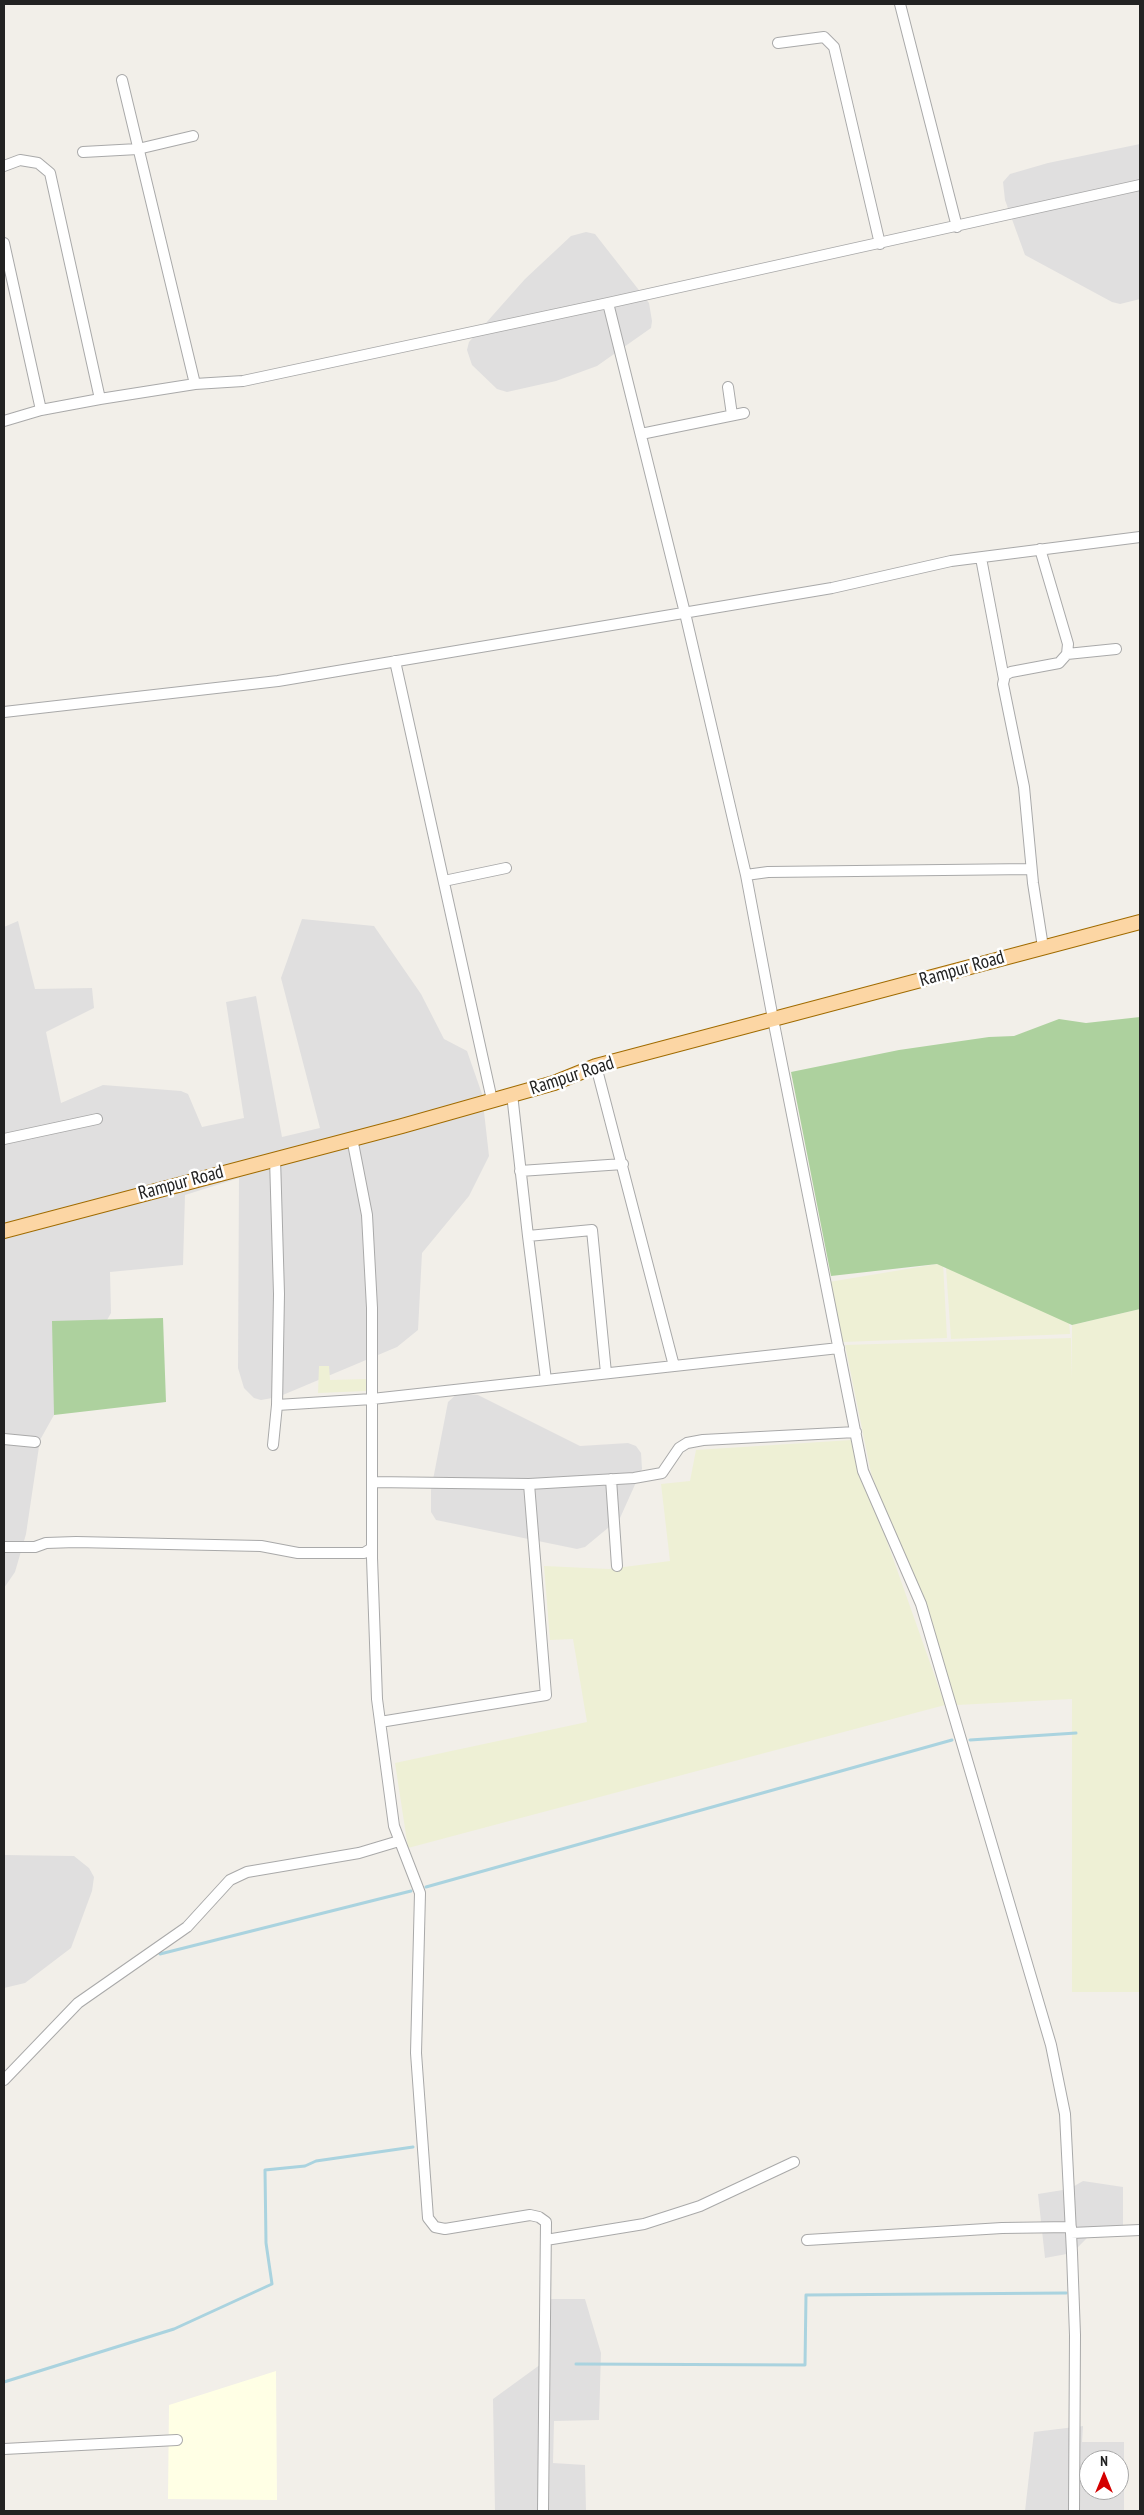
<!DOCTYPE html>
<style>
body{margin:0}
#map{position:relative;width:1144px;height:2515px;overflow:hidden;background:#f2efe9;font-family:"PT Sans Narrow",sans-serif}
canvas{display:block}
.frame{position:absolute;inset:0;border:5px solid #222;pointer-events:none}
.north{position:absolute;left:1079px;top:2450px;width:50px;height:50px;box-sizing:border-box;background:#fff;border:1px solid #a7a7a7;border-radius:50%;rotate:0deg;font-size:14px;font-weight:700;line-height:20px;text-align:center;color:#222}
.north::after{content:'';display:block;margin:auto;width:18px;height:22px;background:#d40000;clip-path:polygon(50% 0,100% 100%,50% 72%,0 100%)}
</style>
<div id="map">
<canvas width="1144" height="2515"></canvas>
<div class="frame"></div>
<div class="north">N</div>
</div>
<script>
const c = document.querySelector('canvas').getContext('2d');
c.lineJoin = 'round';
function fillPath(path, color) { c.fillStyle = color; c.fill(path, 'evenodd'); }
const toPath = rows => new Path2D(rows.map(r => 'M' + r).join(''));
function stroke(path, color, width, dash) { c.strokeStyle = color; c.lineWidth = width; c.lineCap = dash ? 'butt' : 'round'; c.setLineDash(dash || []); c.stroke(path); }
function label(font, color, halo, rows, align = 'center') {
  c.font = font + ' "PT Sans Narrow",sans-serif'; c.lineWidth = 5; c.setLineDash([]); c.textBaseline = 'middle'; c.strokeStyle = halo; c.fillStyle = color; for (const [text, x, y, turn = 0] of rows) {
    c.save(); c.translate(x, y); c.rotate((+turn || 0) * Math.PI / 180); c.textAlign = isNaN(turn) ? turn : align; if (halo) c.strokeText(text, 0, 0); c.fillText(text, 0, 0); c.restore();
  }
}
const residential = toPath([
 [1140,144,1140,299,1120,304,1112,302,1025,255,1005,200,1003,182,1010,174,1048,163],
 [586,232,595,234,649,303,652,321,651,328,597,366,556,381,507,392,497,389,472,365,467,350,469,342,525,279,571,236],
 [302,919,374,926,421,994,444,1039,467,1051,482,1094,489,1156,469,1196,422,1253,418,1330,397,1347,278,1397,261,1400,254,1398,244,1388,238,1368,239,1178,185,1195,183,1265,110,1272,111,1313,40,1440,26,1534,15,1572,4,1588,4,927,18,921,35,989,92,988,94,1008,46,1032,61,1103,103,1085,181,1091,188,1094,202,1127,244,1118,226,1002,256,996,282,1137,320,1128,281,978],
 [458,1393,478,1395,580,1446,628,1443,636,1446,641,1453,642,1469,620,1518,585,1547,577,1549,436,1520,431,1512,431,1490,448,1402],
 [4,1855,74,1856,89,1868,94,1877,92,1891,71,1948,25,1983,4,1988],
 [1083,2181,1123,2187,1123,2236,1087,2238,1072,2253,1045,2258,1038,2194,1069,2189],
 [550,2299,585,2299,601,2353,599,2420,554,2421,553,2463,585,2465,586,2511,495,2511,493,2399,548,2359],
 [1083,2426,1082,2442,1124,2442,1124,2511,1025,2511,1034,2432],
 [1089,2460,1119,2460,1119,2490,1089,2490]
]);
const education = toPath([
 [276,2371,277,2500,168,2499,169,2405]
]);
const farmland = toPath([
 [1063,1235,1070,1334,951,1339,945,1254],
 [943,1263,947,1338,843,1342,829,1282],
 [1140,1309,1140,1992,1072,1992,1072,1699,957,1705,871,1473,845,1345,1071,1338,1072,1379,1072,1325],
 [319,1366,329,1366,330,1380,366,1379,366,1391,318,1393],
 [851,1440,945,1705,408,1848,395,1763,587,1722,573,1639,550,1640,544,1566,609,1569,670,1561,661,1484,690,1481,696,1450]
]);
const forest = toPath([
 [1140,1017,1140,1309,1072,1325,937,1264,831,1276,791,1072,899,1050,989,1037,1014,1036,1059,1019,1086,1023],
 [163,1318,166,1402,54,1415,52,1321]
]);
const stream = toPath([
 [970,1740,1076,1733],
 [426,1887,952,1740],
 [160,1954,411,1891],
 [576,2364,805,2365,806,2295,1066,2293],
 [4,2382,174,2329,272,2284,266,2243,265,2170,305,2166,316,2161,413,2147]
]);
const minor = toPath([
 [900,4,957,227],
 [778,43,824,37,834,47,880,244],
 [122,80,195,384],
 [83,152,138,149,193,136],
 [4,166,20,160,38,163,50,173,100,399],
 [4,243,41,410],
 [608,303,685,613,746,875,773,1019,863,1471,921,1604,1051,2045,1065,2114,1072,2253,1075,2335,1074,2511],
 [728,387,732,415],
 [4,421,41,410,100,399,195,384,243,381,608,303,1140,185],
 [641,434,744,413],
 [1040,549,1068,644,1067,654,1059,663,1011,672,1005,675,1003,684,1024,787,1033,883,1043,947],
 [981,558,1004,679],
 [1067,654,1116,649],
 [395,661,492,1100],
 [4,712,278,681,832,588,951,561,1140,537],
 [746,875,768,872,1031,869],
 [444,881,506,868],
 [596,1066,674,1366],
 [512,1094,528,1236,592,1230,606,1373],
 [352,1138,367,1215,372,1308,372,1558,377,1699,394,1826,420,1893,416,2053,428,2218,435,2227,445,2229,530,2215,539,2217,546,2222,543,2511],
 [4,1139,97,1119],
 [520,1171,623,1164],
 [528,1236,546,1380],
 [277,1405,372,1399,839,1348],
 [4,1439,35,1442],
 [273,1445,277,1405,279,1294,275,1158],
 [611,1479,617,1566],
 [372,1482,529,1484,634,1478,662,1473,679,1448,687,1443,703,1440,856,1432],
 [4,1547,35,1547,46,1543,76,1542,261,1546,298,1553,364,1553,372,1548],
 [380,1722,546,1695,529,1484],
 [4,2080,78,2003,187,1927,230,1880,247,1872,359,1853,399,1841],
 [1071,2233,1140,2230],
 [546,2240,644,2224,700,2206,794,2162],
 [807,2240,1002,2228,1071,2227],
 [4,2449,177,2440]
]);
const major = toPath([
 [4,1231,402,1126,554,1083,596,1066,1140,922]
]);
const streetNames = [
 ["Rampur Road",962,969,-16],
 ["Rampur Road",572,1076,-18],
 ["Rampur Road",181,1183,-15]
];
fillPath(residential, '#e0dfdf');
fillPath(education, '#ffffe5');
fillPath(farmland, '#eef0d5');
fillPath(forest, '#add19e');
stroke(stream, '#aad3df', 3);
stroke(minor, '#a9a9a9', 12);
stroke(major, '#a06b00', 16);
stroke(minor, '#fff', 10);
stroke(major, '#fcd6a4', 14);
label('19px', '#222', '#fff', streetNames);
</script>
